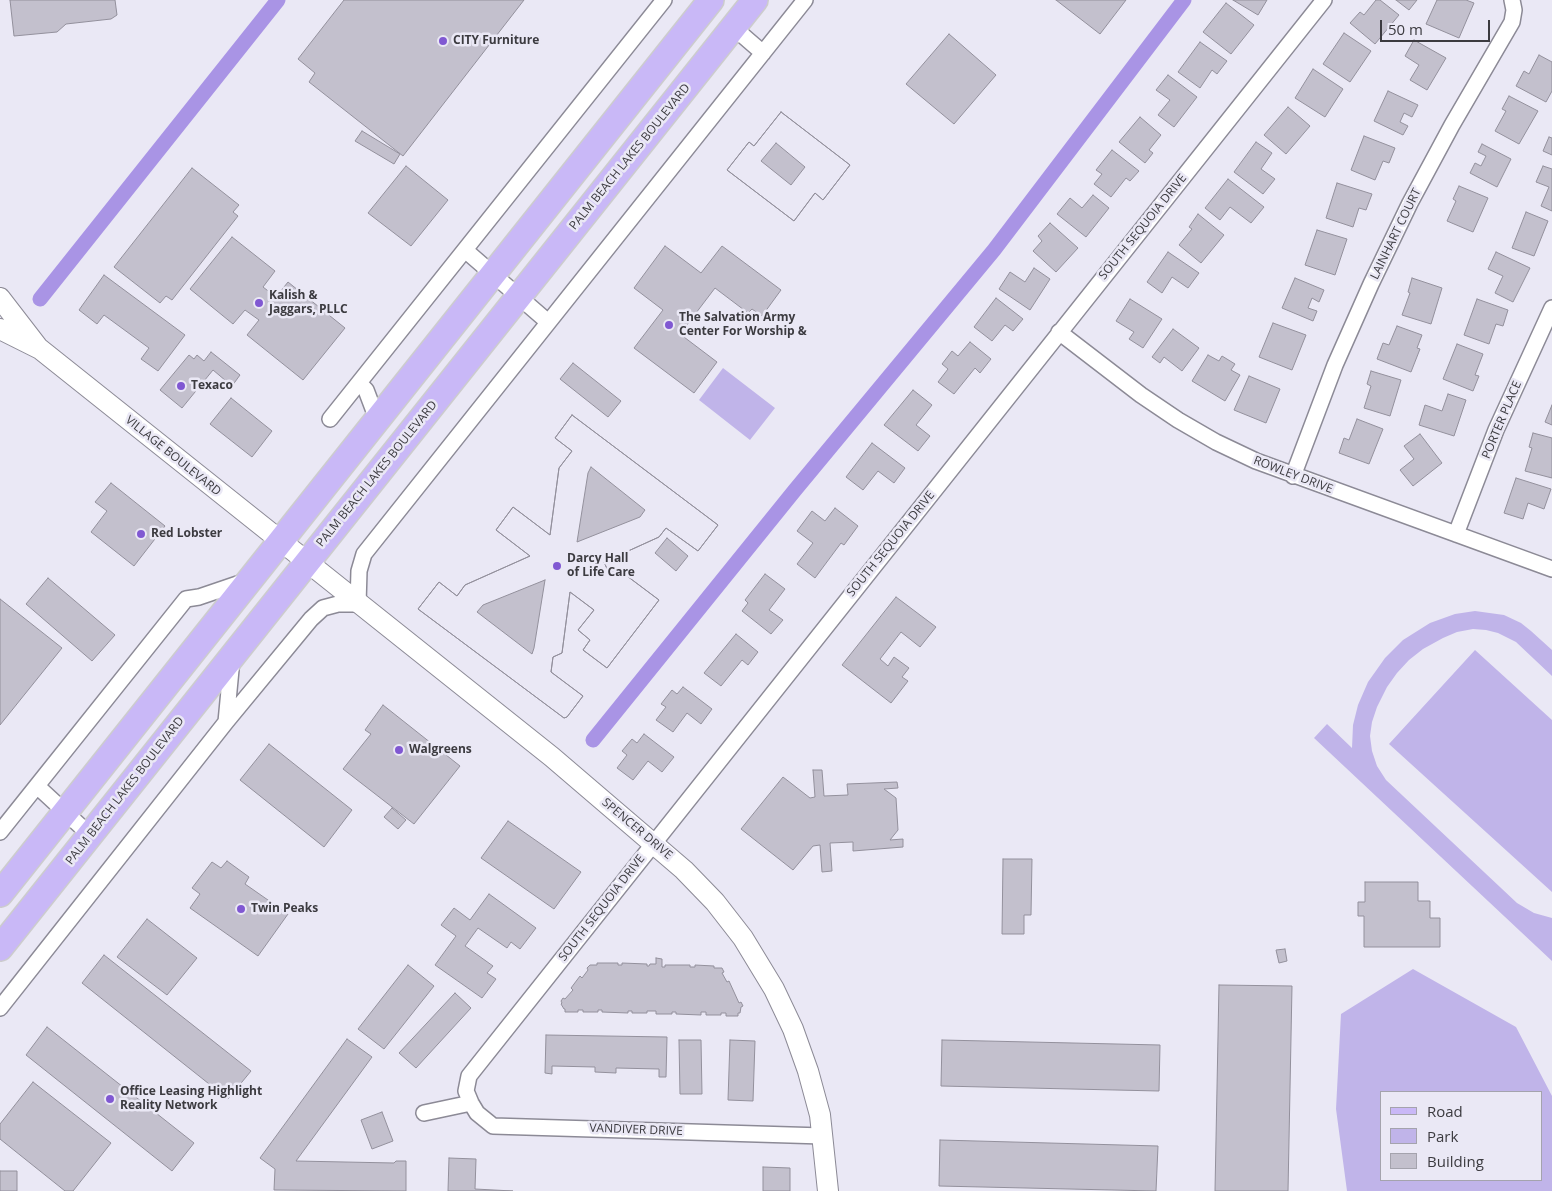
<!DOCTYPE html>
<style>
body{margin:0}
#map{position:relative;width:1552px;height:1191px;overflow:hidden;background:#eae8f5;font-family:"Open Sans",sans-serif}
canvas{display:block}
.legend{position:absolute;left:1380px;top:1091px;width:162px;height:90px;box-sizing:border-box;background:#eae8f5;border:1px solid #a4a3ad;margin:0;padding:6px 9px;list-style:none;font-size:15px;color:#3c3b40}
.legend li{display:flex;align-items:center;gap:10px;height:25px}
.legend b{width:25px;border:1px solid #a4a3ad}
.scale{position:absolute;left:1380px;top:20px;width:110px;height:22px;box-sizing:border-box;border:2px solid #3c3b40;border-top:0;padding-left:6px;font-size:15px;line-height:18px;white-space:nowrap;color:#3c3b40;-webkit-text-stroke:4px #eae8f5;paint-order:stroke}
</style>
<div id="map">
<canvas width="1552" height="1191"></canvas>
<ul class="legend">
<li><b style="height:6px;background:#c9b8f7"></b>Road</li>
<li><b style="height:14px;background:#c0b4e9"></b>Park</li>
<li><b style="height:14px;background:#c3c0cd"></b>Building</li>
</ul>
<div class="scale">50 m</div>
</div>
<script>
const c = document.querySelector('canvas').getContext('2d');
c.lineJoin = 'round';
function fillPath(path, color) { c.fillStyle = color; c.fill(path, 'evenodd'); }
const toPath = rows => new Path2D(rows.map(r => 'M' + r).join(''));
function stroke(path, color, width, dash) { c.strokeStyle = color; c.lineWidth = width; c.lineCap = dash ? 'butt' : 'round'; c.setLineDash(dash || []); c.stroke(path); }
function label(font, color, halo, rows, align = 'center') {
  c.font = font + ' "Open Sans",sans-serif'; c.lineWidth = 5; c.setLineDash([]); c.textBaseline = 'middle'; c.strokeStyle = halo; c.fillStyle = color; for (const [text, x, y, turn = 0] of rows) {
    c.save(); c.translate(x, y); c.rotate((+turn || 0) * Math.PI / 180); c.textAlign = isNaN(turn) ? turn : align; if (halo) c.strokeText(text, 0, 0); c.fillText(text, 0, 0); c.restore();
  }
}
const green = toPath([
 [723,368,775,408,750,440,699,400],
 [1475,611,1504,615,1521,623,1531,631,1552,650,1552,676,1516,642,1498,633,1486,630,1473,629,1457,632,1443,638,1423,649,1409,660,1397,673,1387,687,1377,707,1372,722,1370,736,1372,751,1377,766,1386,780,1517,903,1534,913,1552,918,1552,961,1314,738,1327,724,1352,748,1353,725,1358,705,1368,682,1385,658,1403,640,1430,623,1455,614],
 [1475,650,1552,720,1552,892,1389,744],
 [1413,969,1516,1027,1552,1096,1552,1191,1347,1191,1336,1109,1341,1014],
 [1381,1092,1541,1092,1541,1180,1381,1180]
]);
const canal = toPath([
 [40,299,278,0],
 [593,740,795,490,994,250,1184,0]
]);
const building = toPath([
 [10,0,115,0,117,15,111,19,66,24,57,32,14,36,10,0],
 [344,0,524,0,403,156,309,82,315,73,298,59,344,0],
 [1056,0,1126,0,1100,34,1056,0],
 [1233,0,1267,0,1258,15,1233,0],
 [1376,0,1380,0,1399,15,1375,44,1350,23,1360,12,1364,15,1376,0],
 [1396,0,1417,0,1409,10,1396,0],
 [1437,0,1466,0,1474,3,1459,38,1426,24,1437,0],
 [1226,3,1254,25,1231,54,1203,32,1226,3],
 [1344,33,1371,51,1350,82,1323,64,1344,33],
 [949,34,996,75,954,124,906,84,949,34],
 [1414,40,1446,58,1427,90,1410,80,1419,65,1405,56,1414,40],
 [1200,42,1227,61,1217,74,1212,70,1200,88,1178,72,1200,42],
 [1539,55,1552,62,1552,91,1546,102,1516,86,1524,71,1529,74,1539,55],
 [1313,69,1343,89,1325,117,1295,98,1313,69],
 [1168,75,1197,97,1174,127,1158,115,1170,100,1156,90,1168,75],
 [1388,91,1418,105,1412,117,1404,113,1400,122,1408,126,1403,135,1374,121,1388,91],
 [1509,96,1538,111,1519,144,1495,131,1506,111,1502,109,1509,96],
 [1288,107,1310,126,1286,154,1264,135,1288,107],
 [781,112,850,165,823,200,815,193,794,221,727,170,749,142,754,146,781,112],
 [776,143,805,167,791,185,761,161,776,143],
 [781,112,850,165,823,200,815,193,794,221,727,170,749,142,754,146,781,112],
 [1140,117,1161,135,1149,150,1153,153,1145,163,1119,142,1140,117],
 [362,131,400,154,394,164,355,141,362,131],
 [1364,136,1395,148,1389,163,1383,161,1375,180,1351,170,1364,136],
 [1549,137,1552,138,1552,155,1543,151,1549,137],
 [1256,142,1272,153,1261,169,1275,179,1263,194,1234,172,1256,142],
 [1482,144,1511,159,1497,187,1470,173,1475,163,1481,166,1486,156,1478,152,1482,144],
 [1112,150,1139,171,1130,181,1126,178,1111,197,1094,184,1102,174,1096,170,1112,150],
 [406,166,448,200,411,246,368,213,406,166],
 [1543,166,1552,169,1552,211,1541,206,1549,187,1536,182,1543,166],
 [192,168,239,205,233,212,238,216,172,300,166,296,160,303,114,267,192,168],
 [1228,179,1264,207,1251,223,1230,207,1220,220,1205,208,1228,179],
 [1337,183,1372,194,1366,210,1359,208,1353,227,1326,218,1337,183],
 [1459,186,1488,198,1473,232,1447,221,1456,201,1453,199,1459,186],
 [1093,195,1109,208,1086,237,1057,214,1070,198,1082,208,1093,195],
 [1526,212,1548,221,1534,256,1512,248,1526,212],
 [1198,214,1224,235,1201,263,1179,245,1192,229,1189,227,1198,214],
 [1050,223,1078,248,1056,272,1033,251,1042,241,1038,236,1050,223],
 [1317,230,1347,239,1335,275,1305,265,1317,230],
 [232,237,275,271,263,287,276,297,288,282,345,328,303,380,247,335,259,320,245,310,233,324,190,289,232,237],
 [665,246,701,273,722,246,781,290,762,316,752,309,748,313,715,288,680,334,717,362,694,393,634,348,663,310,634,288,665,246],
 [1168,252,1199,273,1188,288,1172,277,1162,293,1147,282,1168,252],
 [1496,252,1530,268,1513,302,1495,293,1503,276,1488,269,1496,252],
 [1034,268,1050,279,1030,310,999,289,1010,272,1025,282,1034,268],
 [104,275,185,335,158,371,141,359,149,348,104,315,97,324,79,310,104,275],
 [1295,278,1324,290,1319,302,1312,298,1308,308,1317,311,1313,321,1282,308,1295,278],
 [1412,278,1442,288,1431,324,1402,315,1410,293,1408,292,1412,278],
 [996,298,1023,319,1013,331,1005,325,992,341,974,327,996,298],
 [1130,299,1162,319,1143,348,1129,339,1134,332,1116,321,1130,299],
 [1477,299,1508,310,1503,326,1496,324,1489,344,1464,335,1477,299],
 [1273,323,1306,335,1292,370,1259,357,1273,323],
 [1397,326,1422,335,1417,348,1420,349,1411,372,1377,359,1383,343,1389,345,1397,326],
 [1173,329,1199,348,1182,371,1164,357,1160,363,1152,357,1173,329],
 [970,342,991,359,980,373,975,368,954,394,938,382,948,369,942,364,952,351,958,356,970,342],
 [1457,344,1483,354,1475,375,1479,376,1473,391,1443,379,1457,344],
 [211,352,240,375,232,386,213,370,182,408,160,390,189,355,194,359,197,355,204,361,211,352],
 [1208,355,1219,361,1222,356,1235,364,1231,370,1240,375,1225,401,1192,381,1208,355],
 [573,363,621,401,608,417,560,379,573,363],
 [1371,371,1401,380,1390,416,1364,408,1371,386,1367,384,1371,371],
 [1249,376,1280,389,1266,423,1234,410,1249,376],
 [913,390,932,405,916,425,930,436,918,451,884,425,913,390],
 [1448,394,1466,400,1454,436,1419,425,1425,405,1442,411,1448,394],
 [231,398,272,431,252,457,210,424,231,398],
 [1552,405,1552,425,1545,422,1552,405],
 [572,415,718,525,698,551,666,528,659,537,604,562,608,571,623,573,659,600,607,668,583,650,590,640,578,630,594,610,570,592,562,653,553,657,551,672,583,696,567,717,564,718,418,609,439,582,457,596,465,585,530,556,496,530,513,507,550,535,559,468,572,451,555,438,572,415],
 [591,467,645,510,640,517,577,542,588,473,591,467],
 [545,580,534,648,532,654,477,612,483,605,545,580],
 [572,415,718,525,698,551,666,528,659,537,604,562,608,571,623,573,659,600,607,668,583,650,590,640,578,630,594,610,570,592,562,653,553,657,551,672,583,696,567,717,564,718,418,609,439,582,457,596,465,585,530,556,496,530,513,507,550,535,559,468,572,451,555,438,572,415],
 [1357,419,1383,429,1369,464,1339,453,1344,438,1349,440,1357,419],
 [1533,433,1552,438,1552,478,1525,471,1532,448,1529,447,1533,433],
 [1420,434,1442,463,1413,486,1400,470,1414,459,1404,446,1420,434],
 [872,443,905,468,894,483,878,471,863,490,846,477,872,443],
 [1516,478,1551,489,1544,509,1528,503,1523,519,1504,513,1516,478],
 [111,483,165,526,134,566,91,532,107,511,95,502,111,483],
 [835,508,858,526,844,545,841,543,815,578,797,564,813,543,797,531,812,511,825,521,835,508],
 [667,538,688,556,676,571,655,553,667,538],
 [765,574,785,589,769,610,783,620,771,634,742,611,748,603,745,600,765,574],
 [48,578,115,635,92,661,26,604,48,578],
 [896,597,936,627,920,647,901,632,880,659,888,666,894,657,909,668,902,677,908,681,891,703,842,665,896,597],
 [0,599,62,648,0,725,0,599],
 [736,634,758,652,748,665,742,660,721,686,704,673,736,634],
 [683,687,712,709,701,724,687,713,673,732,656,720,666,707,661,704,672,690,677,694,683,687],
 [383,705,460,766,414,824,343,769,371,734,365,730,383,705],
 [644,734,674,757,662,772,648,761,633,780,617,768,627,755,622,751,632,739,637,743,644,734],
 [269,744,352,810,324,847,240,780,269,744],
 [813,770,822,770,824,796,848,795,847,784,897,782,898,788,884,789,896,798,898,830,890,840,903,839,903,847,853,851,853,842,830,843,832,871,822,872,820,845,813,846,793,870,741,829,783,777,810,798,815,797,813,770],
 [392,808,406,820,398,829,384,817,392,808],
 [508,821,581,872,554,909,481,858,508,821],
 [1003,859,1032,859,1031,915,1024,915,1024,934,1002,934,1003,859],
 [227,861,249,877,245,884,288,914,258,956,190,908,200,894,192,888,212,862,221,868,227,861],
 [1365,882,1418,882,1418,901,1430,901,1430,918,1440,918,1440,947,1364,947,1364,916,1358,916,1358,902,1365,902,1365,882],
 [489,894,536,928,520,949,511,942,507,948,478,928,465,946,493,966,487,973,496,979,482,998,435,965,456,936,441,925,454,908,470,920,489,894],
 [147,919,197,958,167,995,117,957,147,919],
 [1285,949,1287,961,1279,963,1276,950,1285,949],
 [104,955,251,1071,228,1099,82,983,104,955],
 [656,958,662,959,662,967,665,967,665,965,690,965,690,967,695,967,695,965,714,966,714,968,722,968,724,972,722,973,727,982,729,981,739,1003,741,1002,743,1006,741,1007,740,1013,738,1013,738,1016,726,1016,726,1013,721,1013,721,1015,706,1015,706,1012,701,1012,701,1015,676,1014,676,1012,672,1012,672,1014,656,1014,656,1011,647,1011,647,1013,632,1013,632,1011,628,1011,628,1013,602,1012,602,1010,598,1010,598,1012,583,1012,583,1010,578,1010,578,1012,565,1012,565,1009,564,1009,561,1004,562,1003,561,1001,563,998,565,999,573,990,571,988,580,976,582,978,588,970,587,968,590,965,597,965,597,963,618,963,618,965,622,965,622,963,647,964,647,966,649,966,650,964,656,964,656,958],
 [408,965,434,986,384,1049,358,1029,408,965],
 [1219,985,1292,986,1288,1191,1215,1191,1219,985],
 [455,993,471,1008,416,1068,399,1053,455,993],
 [47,1027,194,1143,172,1171,26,1055,47,1027],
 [546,1035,667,1037,666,1077,659,1077,659,1069,616,1068,616,1073,595,1072,595,1067,552,1066,552,1074,545,1073,546,1035],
 [347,1039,372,1057,296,1161,394,1163,396,1161,406,1161,406,1191,274,1190,275,1169,260,1158,347,1039],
 [679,1040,701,1040,702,1094,680,1094,679,1040],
 [730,1040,755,1041,753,1101,728,1100,730,1040],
 [942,1040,1160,1045,1159,1091,941,1086,942,1040],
 [33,1082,111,1143,73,1191,65,1191,0,1139,0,1124,33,1082],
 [382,1112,393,1141,372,1149,361,1120,382,1112],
 [940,1140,1158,1146,1156,1191,939,1186,940,1140],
 [449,1158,476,1159,475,1189,513,1191,448,1191,449,1158],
 [763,1167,790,1168,790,1191,763,1191,763,1167],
 [0,1171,17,1171,17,1191,0,1191,0,1171]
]);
const minor = toPath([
 [733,27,763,53],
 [465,250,548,322],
 [1059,332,1141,395,1178,420,1216,442,1256,461,1552,569],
 [359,383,366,390,377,419],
 [330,419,664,0],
 [1293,476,1335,365,1371,284,1410,203,1452,125,1512,22,1514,10,1512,0],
 [1456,534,1496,430,1552,308],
 [226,722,232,659],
 [37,786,90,835],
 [0,832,186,599,199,597,246,581],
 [0,1008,226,722,311,619,323,608,338,604,358,604,359,571,364,554,805,0],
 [424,1113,471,1103],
 [823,1136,493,1126,477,1113,471,1103,466,1091,469,1076,1324,0]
]);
const tertiary = toPath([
 [0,298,37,346],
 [0,329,40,349,552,757,684,870,715,902,743,938,774,989,793,1029,808,1071,820,1115,828,1191]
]);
const primary = toPath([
 [0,894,711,0],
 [0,948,755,0]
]);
const markers = [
 [443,41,5,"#8058d2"],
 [259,303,5,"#8058d2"],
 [669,325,5,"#8058d2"],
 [181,386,5,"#8058d2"],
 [141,534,5,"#8058d2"],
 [557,566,5,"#8058d2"],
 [399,750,5,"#8058d2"],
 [241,909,5,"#8058d2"],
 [110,1099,5,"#8058d2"]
];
const poiNames = [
 ["CITY Furniture",453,41],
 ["Kalish &",269,296],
 ["Jaggars, PLLC",269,310],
 ["The Salvation Army",679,318],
 ["Center For Worship &",679,332],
 ["Texaco",191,386],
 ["Red Lobster",151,534],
 ["Darcy Hall",567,559],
 ["of Life Care",567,573],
 ["Walgreens",409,750],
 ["Twin Peaks",251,909],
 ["Office Leasing Highlight",120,1092],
 ["Reality Network",120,1106]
];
const streetNames = [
 ["PALM BEACH LAKES BOULEVARD",630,157,-51],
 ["SOUTH SEQUOIA DRIVE",1143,227,-51],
 ["LAINHART COURT",1396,234,-64],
 ["PORTER PLACE",1502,420,-67],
 ["VILLAGE BOULEVARD",173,456,39],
 ["PALM BEACH LAKES BOULEVARD",377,474,-51],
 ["ROWLEY DRIVE",1293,475,21],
 ["SOUTH SEQUOIA DRIVE",891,544,-51],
 ["PALM BEACH LAKES BOULEVARD",125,791,-52],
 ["SPENCER DRIVE",637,829,40],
 ["SOUTH SEQUOIA DRIVE",602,908,-52],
 ["VANDIVER DRIVE",636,1130,2]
];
fillPath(green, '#c0b4e9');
stroke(canal, '#a994e5', 15);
fillPath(building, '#c3c0cd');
stroke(building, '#93909c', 1);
stroke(minor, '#8c8a96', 18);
stroke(tertiary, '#8c8a96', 22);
stroke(primary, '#cccccd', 28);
stroke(minor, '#fff', 15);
stroke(tertiary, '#fff', 20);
stroke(primary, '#c9b8f7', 25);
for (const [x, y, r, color] of markers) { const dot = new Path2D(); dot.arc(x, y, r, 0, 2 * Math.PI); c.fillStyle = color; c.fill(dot); stroke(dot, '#eae8f5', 2); }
label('bold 12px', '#3c3b40', '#eae8f5', poiNames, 'left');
label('12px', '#3c3b40', '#eae8f5', streetNames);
</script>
